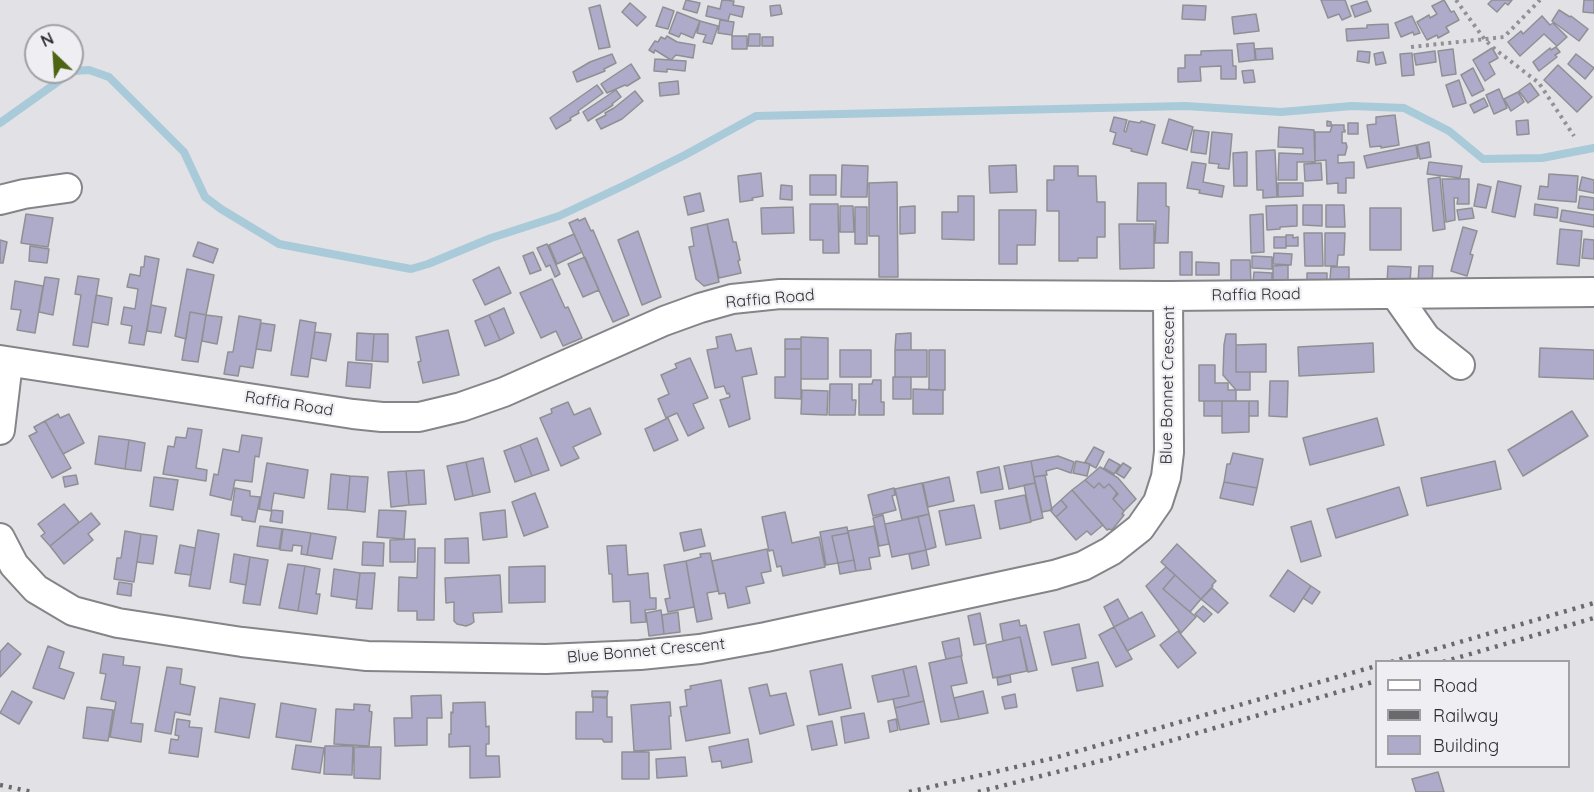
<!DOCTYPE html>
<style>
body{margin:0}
#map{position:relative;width:1594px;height:792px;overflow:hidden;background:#e1e1e6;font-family:Quicksand,sans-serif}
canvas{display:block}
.legend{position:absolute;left:1375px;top:660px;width:195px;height:108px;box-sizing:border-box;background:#eeeef3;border:2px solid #a1a1a5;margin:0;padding:8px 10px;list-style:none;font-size:18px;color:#2e2e30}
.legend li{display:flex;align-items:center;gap:12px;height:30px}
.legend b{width:30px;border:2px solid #a1a1a5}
.north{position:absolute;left:24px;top:24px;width:60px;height:60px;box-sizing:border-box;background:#eeeef3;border:2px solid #a1a1a5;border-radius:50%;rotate:335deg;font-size:16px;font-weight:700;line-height:24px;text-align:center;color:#2e2e30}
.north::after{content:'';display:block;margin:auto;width:21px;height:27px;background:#4d6412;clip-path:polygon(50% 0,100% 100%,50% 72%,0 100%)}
</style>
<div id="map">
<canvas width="1594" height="792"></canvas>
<ul class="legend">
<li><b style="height:8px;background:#fff"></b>Road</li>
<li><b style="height:8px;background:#6a6a6d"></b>Railway</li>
<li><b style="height:16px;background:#adabc9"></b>Building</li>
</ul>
<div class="north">N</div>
</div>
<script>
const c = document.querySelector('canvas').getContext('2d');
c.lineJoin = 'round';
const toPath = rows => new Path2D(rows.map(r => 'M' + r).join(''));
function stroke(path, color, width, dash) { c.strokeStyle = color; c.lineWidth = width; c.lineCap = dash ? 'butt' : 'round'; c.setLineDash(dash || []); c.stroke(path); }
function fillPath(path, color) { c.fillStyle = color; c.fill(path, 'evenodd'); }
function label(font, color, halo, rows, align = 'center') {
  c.font = font + ' Quicksand,sans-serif'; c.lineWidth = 4.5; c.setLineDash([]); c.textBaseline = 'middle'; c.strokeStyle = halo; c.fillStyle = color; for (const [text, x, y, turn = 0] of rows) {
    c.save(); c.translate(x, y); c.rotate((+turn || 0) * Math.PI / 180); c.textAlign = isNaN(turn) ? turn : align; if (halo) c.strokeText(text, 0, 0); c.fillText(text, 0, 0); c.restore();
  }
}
const stream = toPath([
 [0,123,73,71,89,70,109,77,184,152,205,197,221,209,279,244,411,269,428,264,491,238,559,216,625,185,685,155,756,116,1185,106,1281,112,1352,106,1404,108,1449,131,1483,159,1542,158,1594,148]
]);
const building = toPath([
 [686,0,700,3,697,13,683,9,686,0],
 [722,0,734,1,733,5,744,7,742,17,730,14,728,21,706,16,708,6,720,9,722,0],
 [1321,0,1345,0,1351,16,1342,20,1339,14,1328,18,1321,0],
 [1444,0,1451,12,1454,11,1459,20,1446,27,1449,32,1438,38,1437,35,1427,40,1417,22,1429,15,1430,18,1437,14,1432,6,1444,0],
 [1492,0,1512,0,1508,5,1505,3,1497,12,1488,4,1492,0],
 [1584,0,1594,0,1594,13,1583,12,1584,0],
 [1367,1,1371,11,1355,17,1351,6,1367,1],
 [630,3,646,17,637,26,622,12,630,3],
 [600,5,610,47,599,49,589,8,600,5],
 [780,5,782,14,771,16,770,6,780,5],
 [1183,5,1206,6,1205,20,1182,19,1183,5],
 [663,7,674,11,668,29,656,26,663,7],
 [1559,10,1570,17,1571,16,1588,29,1579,41,1552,21,1559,10],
 [677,12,700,21,693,38,681,33,679,37,669,33,677,12],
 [1256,14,1259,31,1234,34,1232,17,1256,14],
 [1412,16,1420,33,1414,35,1413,32,1401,37,1395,23,1412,16],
 [1542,16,1550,25,1553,23,1567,37,1557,46,1544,34,1520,56,1508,42,1521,31,1523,34,1542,16],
 [720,20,734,22,732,35,718,33,720,20],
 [700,21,718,26,712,44,703,42,706,35,697,33,700,21],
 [1388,24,1389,38,1347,41,1346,29,1367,28,1367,25,1388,24],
 [749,34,760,34,760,46,748,46,749,34],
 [667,36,677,42,695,45,693,58,676,55,671,60,655,50,654,53,649,50,655,41,658,42,661,37,665,39,667,36],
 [732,36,747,36,747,49,732,49,732,36],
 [762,37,773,37,773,46,762,46,762,37],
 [1254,43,1255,60,1239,62,1237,44,1254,43],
 [1556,47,1560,52,1555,55,1557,57,1539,71,1533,62,1550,48,1551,50,1556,47],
 [1272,48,1273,59,1256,60,1255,49,1272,48],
 [1492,48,1498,58,1489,63,1495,74,1485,81,1473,60,1492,48],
 [1453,49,1456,74,1442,76,1438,51,1453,49],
 [1232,50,1233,66,1236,66,1236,79,1221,79,1221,66,1200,67,1201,81,1178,82,1178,68,1185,68,1185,55,1201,55,1201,51,1232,50],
 [1358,51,1370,52,1369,63,1357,61,1358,51],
 [1435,51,1436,62,1416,65,1414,54,1435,51],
 [1383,52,1386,63,1376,65,1374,54,1383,52],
 [1412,53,1414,75,1402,76,1400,54,1412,53],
 [612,54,616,63,604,69,605,71,577,82,573,72,590,62,612,54],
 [1576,54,1594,68,1585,79,1568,64,1576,54],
 [655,59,686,61,685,71,667,69,667,72,654,71,655,59],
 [631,64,640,78,627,86,625,85,607,93,601,84,631,64],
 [1558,65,1592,97,1577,112,1544,80,1558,65],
 [1473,68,1484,90,1472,96,1461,75,1473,68],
 [1253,70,1255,82,1244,83,1242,71,1253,70],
 [1459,80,1466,103,1453,107,1446,85,1459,80],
 [678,81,679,94,660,96,659,83,678,81],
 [1530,83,1539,95,1528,103,1519,91,1530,83],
 [597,85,603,93,578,111,579,113,570,118,571,120,556,129,550,118,597,85],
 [1499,89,1507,108,1494,114,1486,95,1499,89],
 [616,90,621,97,612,104,613,105,588,121,583,112,616,90],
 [635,91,643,101,622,119,601,129,596,120,606,115,605,113,614,108,635,91],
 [1518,92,1524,102,1511,111,1504,99,1518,92],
 [1484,98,1488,106,1474,113,1470,105,1484,98],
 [1395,115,1399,145,1381,148,1381,146,1370,147,1367,125,1376,124,1376,117,1395,115],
 [1114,117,1127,120,1124,131,1126,132,1129,121,1140,123,1141,121,1155,125,1147,155,1131,151,1132,149,1113,144,1116,133,1110,131,1114,117],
 [1169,119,1193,127,1187,150,1162,143,1169,119],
 [1528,120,1529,134,1517,135,1516,121,1528,120],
 [1327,121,1331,122,1331,125,1344,125,1344,130,1345,130,1345,132,1342,132,1342,143,1346,143,1347,147,1345,155,1338,155,1338,163,1354,162,1354,178,1346,178,1346,193,1338,193,1338,183,1327,184,1326,160,1315,161,1315,132,1330,132,1332,126,1327,126,1327,121],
 [1348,123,1358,123,1358,134,1348,134,1348,123],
 [1279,127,1314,130,1315,162,1297,162,1297,180,1278,180,1279,153,1303,154,1303,148,1278,147,1279,127],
 [1194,130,1209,132,1206,154,1191,152,1194,130],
 [1212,132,1232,134,1229,169,1218,168,1219,164,1209,163,1212,132],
 [1429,142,1431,157,1420,159,1417,145,1429,142],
 [1416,145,1418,158,1367,168,1364,156,1416,145],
 [1275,150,1277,197,1263,198,1263,190,1257,190,1256,151,1275,150],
 [1247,152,1247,186,1234,186,1233,153,1247,152],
 [1192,162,1206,164,1203,182,1224,186,1222,197,1199,193,1200,190,1187,188,1192,162],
 [1429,162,1462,166,1460,178,1427,174,1429,162],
 [1321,163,1322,180,1305,181,1304,164,1321,163],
 [842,165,868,166,867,197,841,197,842,165],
 [1016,165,1017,192,990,193,989,166,1016,165],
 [1054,166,1078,166,1078,176,1096,176,1097,202,1105,202,1105,237,1097,237,1097,258,1078,258,1078,261,1059,261,1059,211,1047,211,1047,180,1054,180,1054,166],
 [761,173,763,196,752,198,753,200,740,202,738,176,761,173],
 [1549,174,1578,176,1576,202,1538,199,1540,186,1548,187,1549,174],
 [810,175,836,175,836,195,810,195,810,175],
 [1440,177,1445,229,1433,231,1428,179,1440,177],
 [1582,177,1594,180,1594,193,1579,190,1582,177],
 [1442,179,1469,179,1469,204,1457,204,1458,198,1454,198,1455,220,1446,222,1442,179],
 [1498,181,1521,186,1515,217,1492,212,1498,181],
 [897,182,898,277,879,277,879,236,869,236,869,183,897,182],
 [1138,183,1166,183,1166,206,1169,207,1168,243,1155,243,1156,221,1137,221,1138,183],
 [1278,183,1303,183,1303,196,1278,197,1278,183],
 [1478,184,1491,187,1486,208,1474,206,1478,184],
 [781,185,792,186,792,200,780,199,781,185],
 [700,193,704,211,688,215,684,197,700,193],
 [958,196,974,196,974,240,942,239,942,212,958,212,958,196],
 [1580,196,1594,198,1594,210,1578,208,1580,196],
 [810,204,838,204,839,253,823,253,823,240,810,240,810,204],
 [1535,204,1558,208,1557,218,1534,215,1535,204],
 [1297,205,1297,226,1280,227,1280,229,1267,230,1266,206,1297,205],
 [1303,205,1322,205,1322,226,1303,225,1303,205],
 [1326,205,1344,205,1345,227,1326,227,1326,205],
 [840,206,853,206,854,232,840,232,840,206],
 [915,206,915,233,900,234,900,207,915,206],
 [793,207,794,233,762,234,761,208,793,207],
 [855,207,867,207,867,244,855,244,855,207],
 [1370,208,1401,208,1401,250,1370,250,1370,208],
 [1472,208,1474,218,1459,220,1457,210,1472,208],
 [999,210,1036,210,1035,245,1017,245,1017,264,999,264,999,210],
 [1562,210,1594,215,1594,227,1560,221,1562,210],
 [26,214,53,218,48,247,21,243,26,214],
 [1263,214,1264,252,1251,253,1250,215,1263,214],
 [585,218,591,231,593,230,629,315,613,322,569,223,578,219,579,221,585,218],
 [728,219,733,242,736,242,740,260,738,261,741,273,719,278,707,224,728,219],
 [707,224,719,282,704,286,696,279,689,247,694,246,691,228,707,224],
 [1119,224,1154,224,1154,268,1120,269,1119,224],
 [1463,227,1477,231,1470,254,1473,255,1467,276,1451,271,1463,227],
 [1560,229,1582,231,1579,266,1557,264,1560,229],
 [638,231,661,297,642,305,618,240,638,231],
 [1304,233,1322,233,1323,266,1305,266,1304,233],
 [1325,233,1345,233,1344,255,1338,255,1337,266,1325,266,1325,233],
 [574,234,582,252,557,264,549,245,574,234],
 [1286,235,1293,235,1293,238,1298,237,1298,246,1286,246,1286,235],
 [1274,237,1286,237,1286,248,1274,248,1274,237],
 [1584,239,1594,240,1594,259,1582,258,1584,239],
 [0,240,7,242,3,263,0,263,0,240],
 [198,242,218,249,213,263,193,256,198,242],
 [547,244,560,274,555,277,550,265,546,267,537,248,547,244],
 [30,246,49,249,47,263,29,261,30,246],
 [533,252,541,270,530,274,523,256,533,252],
 [1180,252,1192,252,1192,275,1180,275,1180,252],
 [1274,253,1292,254,1291,265,1273,264,1274,253],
 [145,256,159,259,144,345,129,343,132,326,121,324,124,307,135,309,138,289,127,287,130,274,140,276,141,267,144,267,145,256],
 [1252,256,1272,257,1272,269,1252,268,1252,256],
 [585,257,599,290,583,297,568,264,585,257],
 [1231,260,1250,260,1251,284,1231,284,1231,260],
 [1196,262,1219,263,1219,275,1196,275,1196,262],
 [1288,265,1288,284,1273,285,1273,266,1288,265],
 [1388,266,1411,267,1410,283,1387,283,1388,266],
 [1419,266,1433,266,1432,283,1418,283,1419,266],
 [499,267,511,293,485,305,473,280,499,267],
 [1331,267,1349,267,1349,280,1330,280,1331,267],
 [187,269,214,275,206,315,190,312,186,339,175,336,187,269],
 [1254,272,1272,273,1272,284,1253,283,1254,272],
 [1307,273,1327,273,1327,284,1307,284,1307,273],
 [78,276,99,279,88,347,73,345,81,295,75,294,78,276],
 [45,277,59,279,53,315,39,312,45,277],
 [552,279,565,308,568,307,582,338,563,346,556,331,541,338,520,293,552,279],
 [15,281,43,286,35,333,17,330,21,310,11,309,15,281],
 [96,295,112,298,108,325,92,322,96,295],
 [151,305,166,308,161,333,147,331,151,305],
 [504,308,514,333,500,340,489,315,504,308],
 [190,312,206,315,198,362,182,360,190,312],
 [206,315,222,317,217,344,202,341,206,315],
 [489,315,500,340,485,346,475,321,489,315],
 [239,316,261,320,253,368,240,366,238,376,224,374,228,352,233,352,239,316],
 [300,320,316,323,308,377,291,375,300,320],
 [261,323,275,325,271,351,256,349,261,323],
 [448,330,459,375,423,383,418,362,421,361,416,337,448,330],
 [315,332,331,334,326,361,311,358,315,332],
 [357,333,374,334,372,361,356,360,357,333],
 [911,333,911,350,895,350,896,334,911,333],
 [374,334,388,334,388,362,372,361,374,334],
 [731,334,736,351,751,348,757,374,742,377,750,419,729,427,720,400,730,397,729,393,727,394,724,386,715,388,707,350,718,348,716,337,731,334],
 [1226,334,1236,334,1236,372,1250,372,1250,390,1236,390,1223,375,1224,345,1226,334],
 [801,337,828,338,828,379,801,379,801,337],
 [785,339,801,339,801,349,785,349,785,339],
 [1373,343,1374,372,1299,376,1298,347,1373,343],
 [1266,344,1266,372,1236,372,1236,345,1266,344],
 [1540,348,1594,350,1594,379,1539,377,1540,348],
 [785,349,801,349,801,399,775,398,775,377,785,377,785,349],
 [840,350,871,350,871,377,840,377,840,350],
 [895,350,927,350,927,377,895,377,895,350],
 [929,350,945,350,945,390,929,390,929,350],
 [690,358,708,398,693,404,704,428,688,436,677,413,666,418,658,399,669,394,661,375,677,368,675,364,690,358],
 [348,362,372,364,370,388,346,386,348,362],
 [1199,365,1215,365,1215,383,1228,383,1228,390,1236,390,1236,401,1199,401,1199,365],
 [893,377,911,377,911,399,893,399,893,377],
 [873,380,881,380,881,402,884,402,884,415,859,415,859,384,872,384,873,380],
 [1270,381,1288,381,1287,417,1269,416,1270,381],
 [830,384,852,384,852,400,856,400,855,415,829,415,830,384],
 [913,389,943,390,943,414,913,414,913,389],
 [802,390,828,391,827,415,801,414,802,390],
 [1204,401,1222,401,1222,416,1204,416,1204,401],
 [1222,401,1249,401,1249,432,1222,433,1222,401],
 [1249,401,1258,401,1258,416,1249,416,1249,401],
 [568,402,574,415,590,408,601,434,573,447,579,458,561,466,540,418,552,413,551,409,568,402],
 [1572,411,1588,436,1523,476,1508,450,1572,411],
 [58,414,60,418,69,414,84,443,63,454,45,421,58,414],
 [668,418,678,440,654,451,645,429,668,418],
 [1377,418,1384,445,1310,465,1303,438,1377,418],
 [45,421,71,468,52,478,29,436,37,432,34,427,45,421],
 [188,428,202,430,196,468,207,470,206,481,163,474,168,446,174,447,176,437,186,438,188,428],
 [242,435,262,438,259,457,255,456,252,482,235,480,231,500,210,495,214,474,218,475,223,449,239,452,242,435],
 [99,436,129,440,125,469,95,464,99,436],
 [537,438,549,470,532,476,520,445,537,438],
 [129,440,145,443,141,471,125,469,129,440],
 [520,445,532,476,515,482,504,451,520,445],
 [1094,447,1104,452,1096,468,1085,462,1094,447],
 [1233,453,1263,459,1257,488,1224,482,1227,464,1230,464,1233,453],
 [1058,456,1074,462,1071,473,1057,468,1046,471,1047,475,1034,477,1031,461,1058,456],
 [483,458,490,492,473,496,466,462,483,458],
 [1109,459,1120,465,1114,474,1104,468,1109,459],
 [1031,461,1035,483,1009,489,1004,466,1031,461],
 [1076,461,1090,464,1087,476,1073,473,1076,461],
 [1495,461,1501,489,1427,506,1421,478,1495,461],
 [466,462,473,496,455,500,447,466,466,462],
 [267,463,308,470,304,498,274,493,271,511,259,509,267,463],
 [1123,463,1131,468,1124,478,1116,473,1123,463],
 [999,467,1003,489,981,493,977,472,999,467],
 [1100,467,1118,478,1136,499,1124,511,1113,499,1117,493,1109,484,1104,488,1099,483,1094,488,1085,480,1100,467],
 [424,470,426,504,409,505,406,471,424,470],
 [406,471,409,505,391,507,388,472,406,471],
 [331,474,350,476,347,510,328,509,331,474],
 [76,475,78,484,65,487,63,477,76,475],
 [1045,475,1052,510,1042,512,1034,477,1045,475],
 [350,476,368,477,365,512,347,510,350,476],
 [154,477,178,480,173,510,150,506,154,477],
 [949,477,954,501,928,507,923,483,949,477],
 [1085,480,1094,488,1099,483,1104,488,1109,484,1118,494,1113,499,1124,511,1122,514,1124,515,1112,530,1109,529,1107,530,1072,490,1085,480],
 [1224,482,1257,488,1253,505,1220,498,1224,482],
 [922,483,929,514,902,520,895,489,922,483],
 [1035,483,1043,518,1031,521,1024,485,1035,483],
 [1399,487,1408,515,1336,538,1327,509,1399,487],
 [235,488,250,491,250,496,260,497,255,522,242,520,242,517,231,515,235,488],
 [894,488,895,495,892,496,896,510,873,516,868,495,894,488],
 [1072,490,1103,525,1091,535,1087,531,1076,540,1056,517,1067,507,1061,500,1072,490],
 [535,493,548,527,524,536,512,502,535,493],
 [1025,495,1031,522,1000,529,995,501,1025,495],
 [1061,500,1067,507,1056,517,1050,510,1061,500],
 [64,504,79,522,50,546,41,536,45,533,38,524,64,504],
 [974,505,981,538,946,545,939,511,974,505],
 [272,510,283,511,282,523,270,521,272,510],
 [379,510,406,511,404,539,377,537,379,510],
 [505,510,507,537,483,540,480,513,505,510],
 [785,512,792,543,819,537,825,567,783,576,781,566,777,567,773,550,769,551,762,517,785,512],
 [91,513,100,524,88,534,93,540,64,564,50,546,91,513],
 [929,514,936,547,926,550,918,517,929,514],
 [883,515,889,544,879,546,873,518,883,515],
 [918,517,926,550,892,557,885,524,918,517],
 [1311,521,1321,556,1301,562,1291,527,1311,521],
 [260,526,282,529,279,549,257,546,260,526],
 [874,526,880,556,869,558,871,569,856,571,848,531,874,526],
 [847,527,848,533,832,536,838,563,826,565,820,532,847,527],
 [283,529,311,533,307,555,301,554,302,546,293,545,292,551,280,550,283,529],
 [701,529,705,546,684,551,680,533,701,529],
 [198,530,219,534,210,589,189,586,198,530],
 [125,531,141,534,134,582,114,579,117,558,121,558,125,531],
 [311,533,336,537,332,559,307,555,311,533],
 [848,533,854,560,838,563,832,536,848,533],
 [141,534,157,536,153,564,137,562,141,534],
 [468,538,469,563,445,563,445,539,468,538],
 [415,539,415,562,390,562,390,540,415,539],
 [363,542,384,543,383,566,362,565,363,542],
 [1177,544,1216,581,1212,585,1213,586,1201,599,1161,562,1177,544],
 [180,545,195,548,191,575,175,573,180,545],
 [626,545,628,575,648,573,650,598,656,598,656,609,645,610,646,622,631,623,630,601,613,602,612,574,609,574,607,546,626,545],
 [418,548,435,548,434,620,417,620,417,611,398,611,399,577,417,578,418,548],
 [767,549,771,571,761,573,764,583,746,587,750,603,728,608,725,593,719,594,712,561,767,549],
 [926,550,929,565,912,569,909,554,926,550],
 [710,553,718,591,707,593,712,619,697,622,686,561,701,557,700,554,710,553],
 [234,554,250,557,246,585,230,582,234,554],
 [250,557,268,560,260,605,243,603,250,557],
 [854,560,856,571,840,574,838,563,854,560],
 [686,561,694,607,668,612,665,599,670,598,664,565,686,561],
 [288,564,305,566,298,611,279,608,288,564],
 [305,566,320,569,316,594,320,594,317,614,298,611,305,566],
 [545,566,545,602,509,603,509,567,545,566],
 [1166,567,1175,575,1163,589,1196,617,1181,633,1146,586,1166,567],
 [334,569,360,573,357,600,331,596,334,569],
 [1288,570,1311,586,1294,612,1270,596,1288,570],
 [360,573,375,573,372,609,356,608,360,573],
 [500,575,502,612,473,613,474,622,471,624,466,626,457,624,454,621,454,602,446,603,445,578,500,575],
 [1175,575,1201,599,1190,612,1163,589,1175,575],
 [119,582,132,584,131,596,117,594,119,582],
 [1311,586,1320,592,1312,604,1303,598,1311,586],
 [1212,588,1228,603,1218,613,1201,599,1212,588],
 [1118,599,1129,619,1114,627,1104,607,1118,599],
 [1203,606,1212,614,1204,622,1195,614,1203,606],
 [661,610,664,634,649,636,646,613,661,610],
 [678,612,680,632,664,634,662,615,678,612],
 [1142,612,1155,636,1127,651,1114,627,1142,612],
 [980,613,986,643,974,645,968,616,980,613],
 [1019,620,1020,626,1026,625,1037,670,1028,672,1020,637,1003,641,1000,624,1019,620],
 [1079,624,1086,658,1052,665,1044,632,1079,624],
 [1114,627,1132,659,1116,667,1099,635,1114,627],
 [1178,631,1196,653,1178,668,1160,645,1178,631],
 [1020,637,1027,671,993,678,986,645,1020,637],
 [959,638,962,656,946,659,942,642,959,638],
 [8,643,21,654,0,677,0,652,8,643],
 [48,646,64,652,59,668,74,673,64,699,33,688,48,646],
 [103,654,124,657,123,665,140,667,131,723,143,724,141,742,110,737,116,702,101,699,106,674,100,673,103,654],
 [961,656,967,683,951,686,959,719,941,722,929,663,961,656],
 [1098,662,1103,686,1077,691,1072,668,1098,662],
 [842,664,851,708,819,715,810,671,842,664],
 [916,666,924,701,895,708,893,699,909,696,903,669,916,666],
 [167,667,182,669,180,684,195,687,190,715,175,712,171,734,155,731,167,667],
 [903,669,909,696,878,702,872,676,903,669],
 [1010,675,1011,682,998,685,997,678,1010,675],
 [721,680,730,733,686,741,680,707,687,706,685,690,691,689,690,686,721,680],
 [767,684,770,696,786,693,794,725,760,734,749,688,767,684],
 [12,691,32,702,19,724,0,713,12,691],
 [592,691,608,691,607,697,592,697,592,691],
 [983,691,988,713,959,719,954,698,983,691],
 [1015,694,1017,707,1005,709,1002,697,1015,694],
 [441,695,442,718,427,718,427,745,395,746,394,718,412,718,411,696,441,695],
 [593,697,607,698,607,717,612,717,612,742,604,742,602,739,576,739,576,712,593,712,593,697],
 [220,698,255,704,249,738,215,732,220,698],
 [924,701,929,724,900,730,895,708,924,701],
 [485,702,486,727,489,726,489,744,486,744,486,756,499,756,500,777,470,778,470,746,449,747,449,734,451,734,451,712,453,713,453,703,485,702],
 [670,702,671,716,669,716,671,749,634,751,631,705,670,702],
 [281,703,316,709,311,742,276,737,281,703],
 [354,704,370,705,369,711,372,712,369,746,334,744,336,709,354,710,354,704],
 [87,707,113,710,108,741,83,738,87,707],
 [864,713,869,738,845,743,841,717,864,713],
 [177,719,190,721,189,727,202,728,198,757,169,753,171,739,178,740,179,736,175,735,177,719],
 [896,719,898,730,890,732,888,721,896,719],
 [832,721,837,745,812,750,807,726,832,721],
 [748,739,752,762,722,768,721,761,712,762,709,747,748,739],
 [296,745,324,748,320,773,292,769,296,745],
 [325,746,353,746,352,775,324,774,325,746],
 [354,747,381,747,380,779,354,778,354,747],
 [622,752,649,752,649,779,622,779,622,752],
 [685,757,687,776,657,778,656,759,685,757],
 [1438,772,1444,792,1416,792,1412,779,1438,772]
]);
const path = toPath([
 [1456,0,1485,40,1496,50,1539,83,1574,136],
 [1411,47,1504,37,1540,0]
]);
const minor = toPath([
 [0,200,24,194,67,188],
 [1395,294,1426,338,1460,365],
 [0,360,353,414,382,417,419,417,461,407,504,392,664,321,700,308,732,299,780,294,1168,296,1594,292],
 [0,430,8,362],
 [0,538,14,565,36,589,73,611,118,623,242,642,367,656,546,659,640,655,700,649,766,637,1054,575,1083,566,1111,551,1140,528,1158,502,1166,477,1169,452,1168,296]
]);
const rail = toPath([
 [1391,662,1594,603],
 [1443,662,1594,618],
 [0,785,32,792],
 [909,792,1054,758,1376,666],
 [978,792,1108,759,1376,681]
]);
const streetNames = [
 ["Raffia Road",1256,295,-1],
 ["Raffia Road",770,299,-5],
 ["Blue Bonnet Crescent",1168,385,-89],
 ["Raffia Road",289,404,9],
 ["Blue Bonnet Crescent",646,651,-5]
];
stroke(stream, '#a8cad9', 8);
fillPath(building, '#adabc9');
stroke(building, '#909094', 1.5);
stroke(minor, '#848489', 32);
stroke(path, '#929296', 4, [3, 4.5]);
stroke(minor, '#fff', 28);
stroke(rail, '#6a6a6d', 4.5, [3, 6]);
label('16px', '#2e2e30', '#eeeef3', streetNames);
</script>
